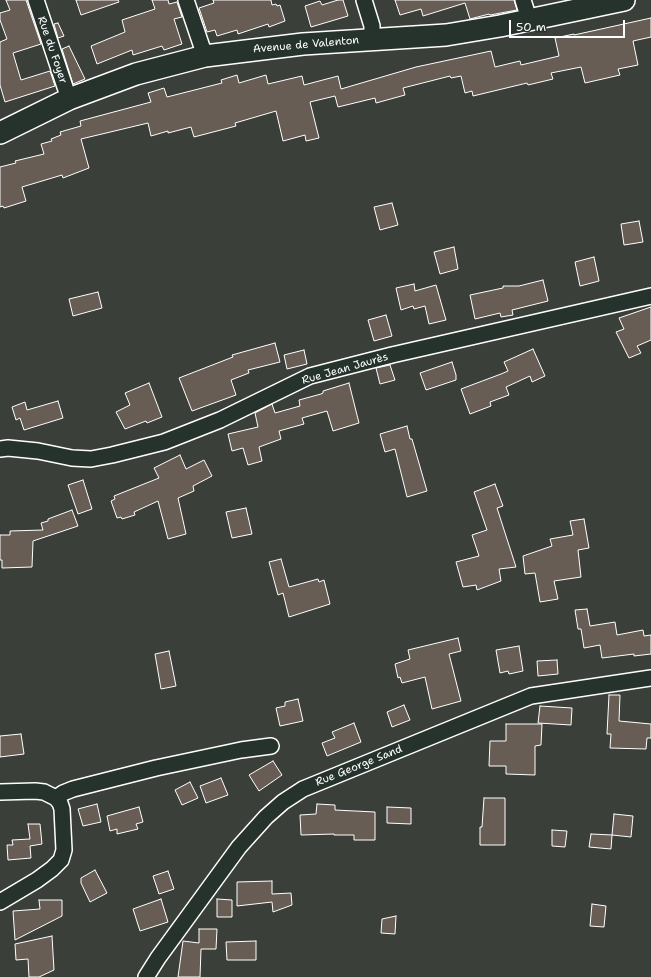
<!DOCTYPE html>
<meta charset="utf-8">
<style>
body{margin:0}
#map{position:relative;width:651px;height:977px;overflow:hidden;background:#3a4039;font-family:"Shantell Sans",sans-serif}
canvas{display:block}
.scale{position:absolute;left:509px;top:20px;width:116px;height:18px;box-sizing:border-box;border:2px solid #fff;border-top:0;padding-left:5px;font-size:12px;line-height:14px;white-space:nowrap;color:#fff;-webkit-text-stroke:3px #26332d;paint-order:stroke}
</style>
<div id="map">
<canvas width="651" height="977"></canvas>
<div class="scale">50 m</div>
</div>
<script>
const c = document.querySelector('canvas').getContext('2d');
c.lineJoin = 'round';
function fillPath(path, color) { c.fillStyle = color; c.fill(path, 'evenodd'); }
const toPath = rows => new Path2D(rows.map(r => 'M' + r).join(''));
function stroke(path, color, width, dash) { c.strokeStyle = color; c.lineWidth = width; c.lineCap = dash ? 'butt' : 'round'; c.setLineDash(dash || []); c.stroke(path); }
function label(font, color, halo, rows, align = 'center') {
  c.font = font + ' "Shantell Sans",sans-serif'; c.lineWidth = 3; c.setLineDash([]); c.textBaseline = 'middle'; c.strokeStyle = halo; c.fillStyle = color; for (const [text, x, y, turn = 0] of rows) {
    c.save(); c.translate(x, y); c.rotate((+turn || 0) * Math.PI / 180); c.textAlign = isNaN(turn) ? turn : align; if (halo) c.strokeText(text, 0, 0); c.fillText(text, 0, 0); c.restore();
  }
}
const building = toPath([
 [6,0,26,0,41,44,13,53,21,80,50,71,55,86,5,102,0,85,0,42,7,39,0,20,0,13,10,10,6,0],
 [76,0,118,0,119,2,81,15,76,0],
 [152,0,168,0,169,4,177,2,182,17,174,19,182,44,164,50,162,46,133,55,132,50,97,64,91,46,125,32,122,20,155,9,152,0],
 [213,0,271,0,272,5,276,4,277,6,280,5,285,21,269,27,268,24,238,34,237,30,217,36,215,30,207,32,199,8,214,3,213,0],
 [338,0,343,0,348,16,311,27,305,6,320,1,322,5,338,0],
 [395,0,514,0,517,10,490,15,489,14,470,19,465,3,423,16,421,9,400,15,395,0],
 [651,18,651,37,633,41,638,65,618,69,620,75,585,83,581,67,551,73,553,79,528,85,527,83,473,96,472,91,465,93,461,76,451,78,450,76,403,88,405,95,376,103,375,98,338,107,335,96,310,102,319,138,306,141,305,135,283,141,276,111,235,123,236,126,194,137,191,127,168,133,168,131,151,136,148,123,81,139,89,168,63,178,62,175,22,187,26,201,4,208,3,206,0,207,0,167,16,163,15,161,44,154,41,144,52,141,51,139,61,135,60,132,81,126,80,121,151,102,148,93,164,88,167,97,222,83,221,80,237,75,239,83,266,75,268,84,302,76,304,85,338,76,341,89,416,67,491,51,495,67,520,61,521,65,559,56,555,38,574,34,574,35,651,18],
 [58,23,64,36,58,38,54,24,58,23],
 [69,46,85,79,73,84,62,49,69,46],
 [392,203,398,225,380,230,374,207,392,203],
 [639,221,643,242,624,245,621,224,639,221],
 [454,247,458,269,440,274,434,252,454,247],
 [594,257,599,281,580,286,575,262,594,257],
 [543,280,548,301,512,310,513,315,501,317,500,313,475,319,470,295,503,288,503,286,519,286,543,280],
 [414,284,415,291,436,285,446,320,429,324,425,306,414,309,413,306,401,310,396,288,414,284],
 [98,292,102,308,73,316,69,299,98,292],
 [651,307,651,340,637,346,641,353,629,358,616,332,624,329,619,318,651,307],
 [386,315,392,336,374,341,368,320,386,315],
 [275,343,280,362,248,370,249,373,231,380,236,395,192,411,179,378,233,357,232,355,275,343],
 [533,349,545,376,532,382,530,376,506,387,509,395,490,402,491,406,470,414,461,389,501,374,508,371,504,362,533,349],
 [304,350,307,364,287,369,284,355,304,350],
 [452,362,456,375,456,380,426,390,420,373,452,362],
 [390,365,395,380,380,384,376,368,390,365],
 [149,383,162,417,147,423,146,421,125,429,116,412,130,405,125,393,149,383],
 [349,383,359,423,333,431,327,411,302,418,304,424,279,431,281,439,259,447,262,461,248,465,243,448,232,451,228,434,258,427,255,413,272,404,275,413,300,406,299,400,321,394,323,393,323,391,349,383],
 [58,401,63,418,24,430,20,418,16,420,12,407,25,402,27,410,58,401],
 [407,426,410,439,412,439,427,491,407,497,395,449,385,452,380,434,407,426],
 [180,455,186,469,204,460,212,476,193,486,194,491,178,498,186,534,168,539,158,501,134,512,135,515,122,519,121,517,117,518,111,501,115,499,114,496,159,478,154,468,180,455],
 [83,480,92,509,78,514,68,485,83,480],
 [495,484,503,506,497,508,516,567,499,569,501,581,477,590,476,585,463,587,456,562,479,556,472,535,487,530,474,492,495,484],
 [246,508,252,534,232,538,226,512,246,508],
 [72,510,78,526,33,541,32,567,2,568,2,560,0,560,0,535,10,535,10,531,43,530,41,523,48,521,48,519,72,510],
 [584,519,589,548,578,550,581,577,554,581,558,599,540,602,535,573,525,574,523,556,552,546,550,539,573,535,570,521,584,519],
 [281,559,289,587,318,579,319,582,324,580,330,604,289,617,283,593,278,595,269,562,281,559],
 [587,609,590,626,615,622,617,635,643,630,644,636,651,635,651,654,634,656,634,654,602,658,600,645,584,648,581,629,578,629,575,610,587,609],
 [458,638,461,651,449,654,461,701,432,709,425,677,402,683,400,677,398,678,395,664,410,659,408,650,458,638],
 [519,646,523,671,509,674,508,671,500,673,496,650,519,646],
 [169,651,176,686,161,689,155,654,169,651],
 [557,660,558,674,538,676,537,661,557,660],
 [609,695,620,695,619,721,651,724,651,738,647,738,646,749,610,748,611,734,607,734,609,695],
 [298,699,303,721,280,726,276,708,285,706,285,702,298,699],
 [404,705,410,720,392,727,387,712,404,705],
 [540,706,572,708,571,725,538,723,540,706],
 [354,723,361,742,327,756,322,743,335,738,332,732,354,723],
 [506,724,542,724,541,745,535,746,535,775,506,774,506,766,489,766,490,741,506,741,506,724],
 [21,734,24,754,0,757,0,736,21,734],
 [273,761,282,775,259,791,249,775,273,761],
 [221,778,228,795,206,803,200,786,221,778],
 [190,782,198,798,182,805,175,790,190,782],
 [484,798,505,798,505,845,480,845,480,827,482,827,484,798],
 [97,804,101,822,83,826,78,809,97,804],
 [317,804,335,805,335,810,375,812,375,840,354,840,354,835,334,835,334,834,301,835,300,815,316,814,317,804],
 [139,807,143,822,136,824,138,829,117,834,117,829,110,831,107,816,139,807],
 [387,807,411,808,411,824,387,823,387,807],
 [614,814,633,816,631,837,612,835,614,814],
 [28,824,40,824,42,844,30,846,31,858,8,860,7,845,13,845,12,840,30,839,28,824],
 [552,830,567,831,565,847,552,846,552,830],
 [591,834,612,835,611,849,589,847,591,834],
 [95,870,107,893,90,902,81,883,81,878,95,870],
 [168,871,174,889,159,894,153,876,168,871],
 [272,881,272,894,291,893,292,905,273,912,272,902,237,906,237,882,272,881],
 [161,899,168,922,140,931,133,909,161,899],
 [217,899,232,900,232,917,217,917,217,899],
 [39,900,62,900,62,916,15,940,13,911,40,909,39,900],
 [592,904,606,906,604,927,590,926,592,904],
 [396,916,395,934,381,933,382,919,396,916],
 [199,929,217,929,216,949,201,949,200,977,178,977,183,941,199,943,199,929],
 [52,936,54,970,39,977,29,977,28,959,16,960,15,944,52,936],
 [256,941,256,960,227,960,226,942,256,941]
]);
const street = toPath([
 [36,0,69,99],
 [186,0,205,56],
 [364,0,372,26,372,39],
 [523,0,529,19],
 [0,449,8,448,38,451,72,458,91,459,112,455,164,442,220,420,310,376,392,355,651,296],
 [0,792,35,791,44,792,56,798,60,803,62,809,64,850,61,860,52,869,37,880,0,902],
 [56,798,63,793,73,789,156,768,241,750,271,746],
 [146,977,158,958,239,847,266,817,283,802,303,789,531,696,651,678]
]);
const secondary = toPath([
 [0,133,69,99,136,74,205,56,303,44,446,35,500,26,624,0]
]);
const streetNames = [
 ["Avenue de Valenton",306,45,-5],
 ["Rue du Foyer",52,50,71],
 ["Rue Jean Jaurès",345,369,-16],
 ["Rue George Sand",359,766,-22]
];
fillPath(building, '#685d55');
stroke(building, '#fff', 1);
stroke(street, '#fff', 18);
stroke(secondary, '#fff', 24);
stroke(street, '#26332d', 15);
stroke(secondary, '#26332d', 21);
label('11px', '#fff', '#26332d', streetNames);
</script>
